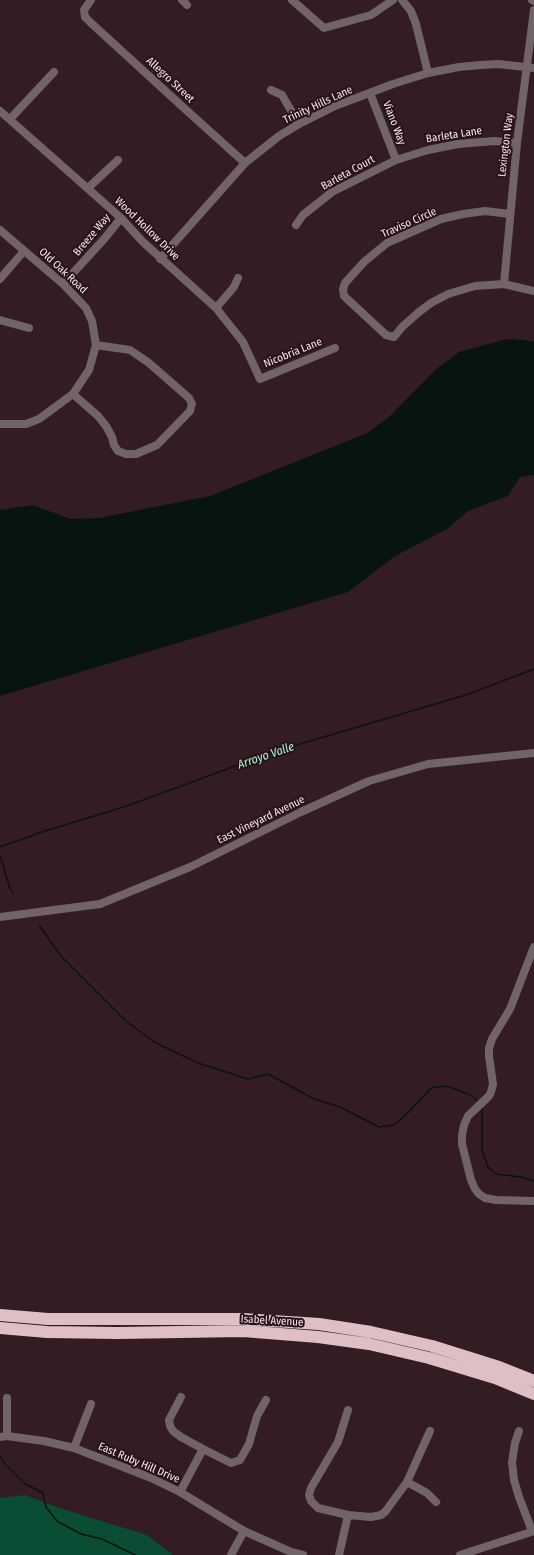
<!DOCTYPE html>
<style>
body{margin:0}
canvas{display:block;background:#331c22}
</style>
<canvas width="534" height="1555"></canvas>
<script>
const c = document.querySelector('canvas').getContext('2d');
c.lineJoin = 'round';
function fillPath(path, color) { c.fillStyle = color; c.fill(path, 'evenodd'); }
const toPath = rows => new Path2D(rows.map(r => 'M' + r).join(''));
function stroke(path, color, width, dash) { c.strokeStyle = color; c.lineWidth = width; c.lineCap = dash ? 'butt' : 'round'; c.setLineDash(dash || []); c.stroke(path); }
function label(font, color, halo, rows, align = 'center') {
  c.font = font + ' "Fira Sans Condensed",sans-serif'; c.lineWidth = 4; c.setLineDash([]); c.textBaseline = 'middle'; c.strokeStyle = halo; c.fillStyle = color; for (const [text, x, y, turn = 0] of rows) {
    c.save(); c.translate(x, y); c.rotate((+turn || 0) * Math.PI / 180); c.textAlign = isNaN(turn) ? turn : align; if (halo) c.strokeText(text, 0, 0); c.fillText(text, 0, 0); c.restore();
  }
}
const green = toPath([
 [25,1495,59,1508,147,1535,173,1555,0,1555,0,1498]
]);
const water = toPath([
 [507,339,533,341,534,342,534,475,520,477,508,496,468,511,447,529,395,556,348,592,0,696,0,510,33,505,70,519,99,518,210,496,367,433,390,416,436,369,459,352]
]);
const stream = toPath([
 [0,847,45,831,127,806,273,752,469,694,534,669],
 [0,855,10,889,13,892],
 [39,925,61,956,126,1021,154,1042,198,1063,248,1079,268,1074,314,1099,340,1107,379,1127,394,1125,408,1113,431,1088,442,1086,450,1087,470,1095,478,1101],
 [482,1107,482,1149,488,1167,496,1174,521,1177,534,1181],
 [0,1456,4,1463,24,1483,43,1493,46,1507,57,1521,81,1534,102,1539,135,1555]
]);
const minor = toPath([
 [91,0,84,10,85,17,90,22,185,109,245,163],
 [182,0,187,5],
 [292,0,324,28,371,15,393,0],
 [402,0,411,11,416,24,428,73],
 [532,0,534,1],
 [271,90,282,95,299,124],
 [370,93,396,160],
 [0,111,121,218,143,242,216,308,243,342,260,379,335,348],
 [10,119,54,72],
 [88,188,118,160],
 [510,214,485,211,463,214,441,219,387,243,364,262,345,283,343,289,344,296,386,335,394,337,402,327,419,312,431,303,448,294,475,286,504,284,534,291],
 [296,225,303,215,332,192,396,160,428,150,458,144,494,141,517,143],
 [0,230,63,284,86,308,92,321,96,345,89,370,73,394,39,419,26,424,0,424],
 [160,259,245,163,279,136,299,124,335,106,393,84,428,73,459,67,481,65,498,64,534,68],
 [0,279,24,251],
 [63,284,105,238,121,218],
 [504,284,517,143,534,10],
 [216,308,234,287,238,278],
 [0,320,29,328],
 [73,394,98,416,106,426,112,437,114,445,118,451,126,454,136,454,157,445,190,411,192,404,189,398,149,363,130,350,96,345],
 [0,917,100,904,190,867,301,812,369,781,428,764,534,753],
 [534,947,510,1009,492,1039,489,1048,489,1056,493,1084,491,1092,489,1096,468,1116,464,1125,462,1135,462,1144,471,1180,475,1189,479,1194,485,1198,496,1200,534,1201],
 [348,1410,338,1442,311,1488,309,1495,311,1501,318,1508,348,1515,371,1517,381,1515,385,1512,407,1482,430,1431],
 [519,1431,515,1443,512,1462,514,1480,519,1497,532,1531],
 [7,1436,7,1398],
 [0,1437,7,1436,44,1441,74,1448,118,1465,151,1478,180,1492,244,1531,291,1552,303,1555],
 [74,1448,91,1404],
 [203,1449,231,1463,240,1460,249,1444,257,1416,266,1400],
 [407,1482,427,1493,436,1502],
 [180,1492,203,1449,181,1437,173,1431,170,1426,169,1420,181,1397],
 [231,1555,244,1531],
 [339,1555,348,1515],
 [460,1555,534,1531]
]);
const highway = toPath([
 [0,1315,48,1319,243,1319,319,1324,371,1332,432,1346,499,1367,534,1381],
 [0,1328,47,1332,118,1333,243,1331,318,1337,369,1344,429,1358,495,1378,534,1394]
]);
const streetNames = [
 ["Allegro Street",170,80,43],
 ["Trinity Hills Lane",318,105,-25],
 ["Viano Way",394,123,69],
 ["Barleta Lane",454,135,-9],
 ["Lexington Way",506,145,-83],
 ["Barleta Court",348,173,-29],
 ["Traviso Circle",409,223,-24],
 ["Wood Hollow Drive",147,229,44],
 ["Breeze Way",92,235,-50],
 ["Old Oak Road",63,271,43],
 ["Nicobria Lane",293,353,-22],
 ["East Vineyard Avenue",261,820,-26],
 ["Isabel Avenue",272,1321,3],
 ["East Ruby Hill Drive",139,1463,23]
];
const waterNames = [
 ["Arroyo Valle",266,756,-19]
];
fillPath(green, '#0a4c34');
fillPath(water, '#07150e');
stroke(stream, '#07150e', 1.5);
stroke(minor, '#716467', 8);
stroke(highway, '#dfbfc6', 12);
label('11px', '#f7e6ea', '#281219', streetNames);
label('italic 12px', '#a9f9d2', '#281219', waterNames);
</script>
